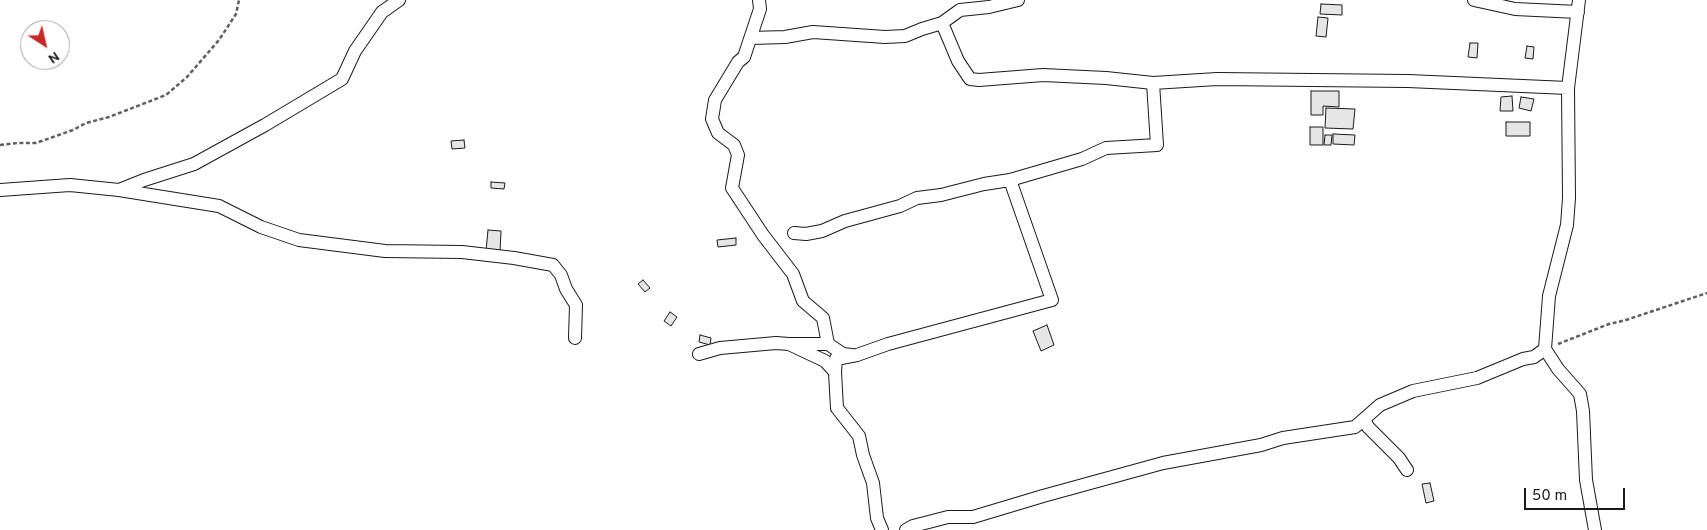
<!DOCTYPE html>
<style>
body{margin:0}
#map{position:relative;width:1707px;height:530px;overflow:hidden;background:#fff;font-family:Overpass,sans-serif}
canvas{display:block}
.north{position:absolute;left:20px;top:20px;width:50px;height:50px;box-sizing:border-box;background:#fff;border:1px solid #a3a3a3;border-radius:50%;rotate:145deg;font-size:14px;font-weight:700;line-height:20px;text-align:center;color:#1a1a1a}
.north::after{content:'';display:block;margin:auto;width:18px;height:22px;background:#c62828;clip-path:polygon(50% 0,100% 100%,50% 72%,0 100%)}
.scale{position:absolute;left:1524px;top:488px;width:101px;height:22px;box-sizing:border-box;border:2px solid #1a1a1a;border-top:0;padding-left:6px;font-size:15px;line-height:18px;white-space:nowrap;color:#1a1a1a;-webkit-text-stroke:4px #fff;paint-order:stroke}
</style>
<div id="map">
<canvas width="1707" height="530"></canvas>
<div class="north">N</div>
<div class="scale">50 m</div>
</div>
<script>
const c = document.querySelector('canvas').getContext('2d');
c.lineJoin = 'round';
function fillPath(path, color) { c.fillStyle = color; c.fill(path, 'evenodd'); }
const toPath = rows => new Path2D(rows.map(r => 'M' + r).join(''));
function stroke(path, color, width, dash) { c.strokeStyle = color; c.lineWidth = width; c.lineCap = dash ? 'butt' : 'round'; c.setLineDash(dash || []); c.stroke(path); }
const building = toPath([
 [1321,4,1342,5,1342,15,1320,14,1321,4],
 [1318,17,1328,18,1326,37,1316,36,1318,17],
 [1470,43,1478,43,1477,58,1468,57,1470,43],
 [1527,46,1534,47,1533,59,1525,58,1527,46],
 [1311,91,1339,91,1339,107,1323,106,1323,115,1311,115,1311,91],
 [1512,96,1513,111,1500,111,1501,97,1512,96],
 [1521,97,1534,99,1531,111,1519,108,1521,97],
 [1326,108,1355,109,1353,129,1325,128,1326,108],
 [1506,122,1530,122,1530,136,1506,136,1506,122],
 [1310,127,1323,127,1323,145,1310,145,1310,127],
 [1333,134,1355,135,1354,145,1333,144,1333,134],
 [1325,135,1332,135,1331,145,1324,145,1325,135],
 [464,140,465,148,452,149,451,141,464,140],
 [491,182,505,183,504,189,491,188,491,182],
 [488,230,501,231,500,252,486,251,488,230],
 [736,238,736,245,718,247,717,240,736,238],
 [643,280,650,288,645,292,638,284,643,280],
 [670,312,677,317,671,326,664,321,670,312],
 [1047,325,1054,345,1041,351,1033,331,1047,325],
 [700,335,711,338,710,345,699,342,700,335],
 [1430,483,1434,501,1426,503,1422,484,1430,483]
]);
const path = toPath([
 [0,145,18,143,36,143,73,130,86,123,109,117,166,95,187,77,219,40,236,14,239,0],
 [1558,344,1609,324,1626,320,1707,293]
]);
const minor = toPath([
 [759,0,760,9,744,57,738,62,715,100,712,119,718,133,734,145,738,155,732,188,763,235,793,274,803,301,823,318,828,344,843,354,852,355],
 [1474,0,1515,9,1578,12],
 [1579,0,1568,88,1569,198,1567,225,1549,296,1545,349,1558,369,1580,394,1583,411,1586,480,1595,530],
 [942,23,960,10,989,7,1018,0],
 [751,38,785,37,813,32,885,37,905,36,922,29,942,23,958,61,970,79,979,80,1043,75,1106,78,1153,83],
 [0,190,70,185,119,190,144,180,194,164,265,125,342,79,355,51,382,12,399,0],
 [119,190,219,206,261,227,299,240,385,251,462,252,514,258,553,265,561,275,566,289,576,305,575,338],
 [794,233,806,234,822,231,845,221,900,206,917,198,941,195,984,184,1010,180],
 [791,344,828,344],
 [699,354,720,348,776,343,789,344,825,361,835,372],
 [1364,419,1368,427,1399,458,1407,470],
 [882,530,877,518,873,483,863,455,859,436,837,408,835,372,836,359,857,355,888,344,1052,300,1010,180,1082,159,1106,148,1157,145,1153,83,1217,79,1408,81,1568,88],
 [906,530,913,526,948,517,973,517,1043,496,1163,463,1261,445,1283,438,1355,427,1380,405,1413,391,1477,378,1523,359,1534,357,1545,349]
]);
fillPath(building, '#e6e6e6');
stroke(building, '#1a1a1a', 1);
stroke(minor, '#1a1a1a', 14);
stroke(path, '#5f5f5f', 2.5, [4, 2.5]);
stroke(minor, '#fff', 12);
</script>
